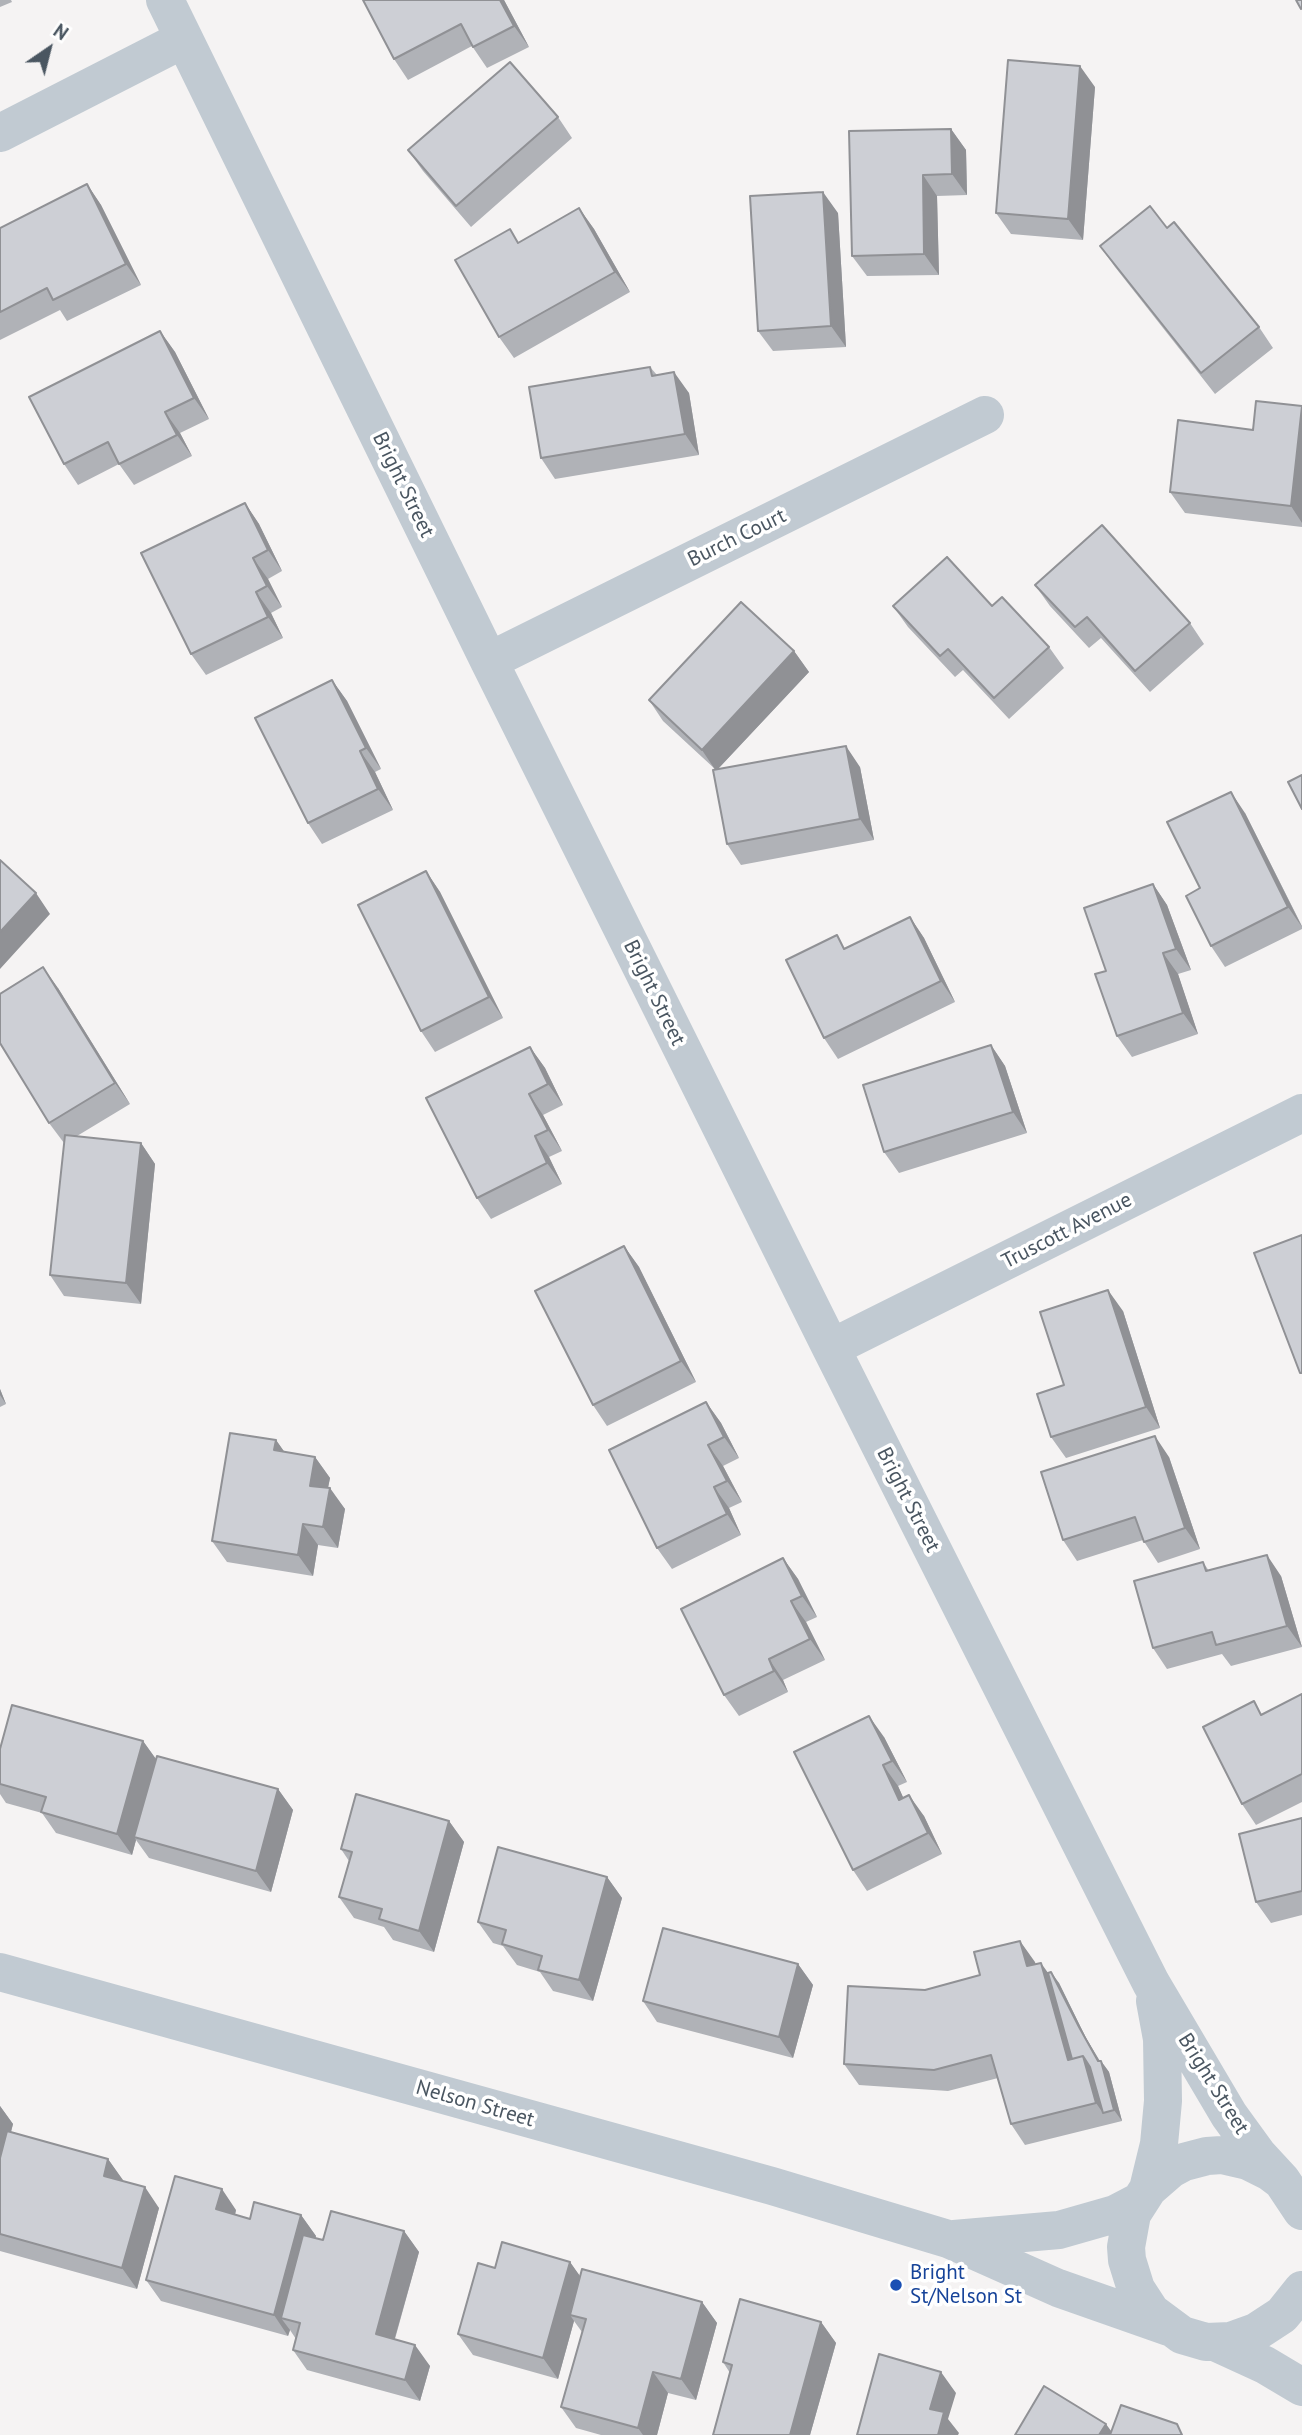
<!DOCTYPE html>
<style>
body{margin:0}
#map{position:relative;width:1302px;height:2435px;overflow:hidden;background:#f5f3f3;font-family:"PT Sans",sans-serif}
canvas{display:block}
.north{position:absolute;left:14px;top:14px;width:70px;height:70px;-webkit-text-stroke:5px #fff;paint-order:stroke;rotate:35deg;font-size:19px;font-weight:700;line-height:28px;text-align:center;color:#4a5661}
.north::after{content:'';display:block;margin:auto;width:24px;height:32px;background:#4a5661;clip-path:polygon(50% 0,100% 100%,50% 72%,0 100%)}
</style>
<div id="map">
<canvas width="1302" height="2435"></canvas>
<div class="north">N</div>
</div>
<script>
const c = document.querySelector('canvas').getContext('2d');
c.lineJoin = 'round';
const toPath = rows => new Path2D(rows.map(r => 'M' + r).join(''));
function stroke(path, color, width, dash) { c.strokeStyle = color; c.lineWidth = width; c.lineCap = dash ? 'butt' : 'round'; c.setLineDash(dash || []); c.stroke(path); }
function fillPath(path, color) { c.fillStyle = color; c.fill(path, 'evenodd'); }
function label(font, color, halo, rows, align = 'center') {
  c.font = font + ' "PT Sans",sans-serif'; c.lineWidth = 7; c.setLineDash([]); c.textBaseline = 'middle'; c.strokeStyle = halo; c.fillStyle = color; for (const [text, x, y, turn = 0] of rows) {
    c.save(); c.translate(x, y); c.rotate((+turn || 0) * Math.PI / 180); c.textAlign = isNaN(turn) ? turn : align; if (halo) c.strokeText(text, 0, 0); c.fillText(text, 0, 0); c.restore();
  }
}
const minor = toPath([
 [165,0,489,661,831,1348,1151,1983,1229,2115,1258,2155,1282,2181],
 [0,133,184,39],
 [489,661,985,415],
 [831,1348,1302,1113],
 [0,1972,772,2186,948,2239,1058,2288,1169,2327],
 [1148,2189,1159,2144,1163,2101,1162,2039,1155,2001],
 [1302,2211,1282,2181,1270,2172,1248,2161,1222,2155,1207,2156,1184,2162,1171,2169,1148,2189,1132,2214,1126,2247,1127,2260,1136,2289,1151,2312,1182,2335,1206,2342,1231,2341,1256,2332,1282,2315,1302,2290],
 [954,2239,1059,2230,1115,2214,1138,2202],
 [1217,2343,1265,2365,1302,2387]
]);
const wall = toPath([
 [0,0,11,0,12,2,0,7],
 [363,0,504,0,529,47,487,68,472,46,408,80,394,59],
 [1095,87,1083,240,1011,234,996,213],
 [558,117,572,138,471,227,423,171,408,150],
 [951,129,966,150,967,195,937,196,939,275,867,276,852,256],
 [87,184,101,205,141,285,67,321,60,310,0,340,0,228],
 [579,208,594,229,630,292,514,358,499,337,519,243],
 [838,213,846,347,773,351,758,331],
 [1167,228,1259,327,1273,348,1215,394,1115,267,1100,246],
 [160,331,175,352,209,419,180,433,192,456,134,485,119,464,78,485,64,464],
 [650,367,657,375,689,393,699,455,555,479,541,458],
 [1302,406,1302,527,1185,513,1170,492,1253,430],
 [245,503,259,524,282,571,268,579,282,607,271,613,283,638,206,675,191,654],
 [1035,585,1190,623,1204,644,1150,692,1101,638,1089,648,1050,606],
 [893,606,992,606,1049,647,1064,668,1009,719,963,670,955,677,908,627],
 [794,651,809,672,718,769,860,767,874,840,741,865,727,844,715,769,663,721,649,700],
 [332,680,347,701,381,769,375,772,393,810,322,844,308,823],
 [1245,813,1302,926,1302,929,1225,967,1211,946,1200,888],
 [426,871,440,892,503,1018,435,1052,421,1031],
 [1153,884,1167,905,1191,970,1178,974,1198,1034,1132,1057,1117,1036,1106,971],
 [910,917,924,938,955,1002,838,1059,824,1038],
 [58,988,130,1104,77,1136,141,1143,155,1164,141,1304,64,1296,50,1275,64,1143,49,1123],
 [991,1045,1005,1066,1027,1133,899,1173,884,1152],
 [530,1047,545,1068,563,1105,543,1115,562,1151,549,1157,562,1184,491,1219,477,1198],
 [624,1246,639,1267,696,1382,607,1426,593,1405],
 [1123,1311,1160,1428,1066,1458,1051,1437,1064,1385],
 [0,1389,6,1404,0,1407],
 [706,1402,721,1423,739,1458,723,1466,742,1502,729,1508,741,1535,672,1569,657,1548],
 [276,1440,284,1452,315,1457,330,1478,328,1488,345,1509,338,1548,318,1545,313,1576,227,1562,212,1541],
 [1169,1457,1200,1549,1158,1563,1143,1540,1077,1561,1063,1540],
 [783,1558,798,1579,817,1617,806,1622,825,1660,783,1680,788,1692,739,1716,724,1695],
 [1203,1562,1209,1571,1281,1576,1302,1647,1231,1666,1222,1654,1167,1669,1153,1648],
 [1302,1694,1302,1802,1256,1825,1242,1804,1263,1714],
 [884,1737,907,1782,898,1786,903,1798,924,1816,942,1854,867,1891,853,1870],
 [143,1741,156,1759,278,1789,293,1810,271,1892,149,1858,136,1840,132,1855,56,1833,42,1813,6,1803,0,1794,0,1749],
 [1302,1818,1302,1915,1271,1923,1256,1902],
 [449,1821,464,1842,434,1952,393,1940,384,1927,354,1918,339,1897,349,1861,341,1849],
 [607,1877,622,1898,593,2001,553,1991,540,1972,517,1965,503,1946,493,1943,478,1922],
 [1020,1941,1035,1964,1048,1973,1059,1983,1086,2038,1100,2061,1101,2061,1109,2072,1122,2121,1025,2145,1011,2124,998,2078,948,2091,859,2085,844,2064,925,1990,980,1975],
 [798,1964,813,1985,793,2058,657,2022,643,2001],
 [0,2106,13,2124,11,2132,108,2159,123,2181,159,2208,137,2289,0,2251],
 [236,2210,235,2215,250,2219,301,2215,316,2236,315,2238,323,2240,404,2231,419,2252,395,2339,430,2366,420,2401,307,2370,293,2350,296,2339,290,2330,288,2336,161,2301,146,2280],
 [570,2262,580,2277,702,2302,717,2323,696,2400,668,2393,657,2435,601,2435,576,2428,561,2407,582,2332,574,2321,558,2379,473,2355,458,2334,495,2268],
 [821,2322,836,2343,810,2435,713,2435,730,2373,723,2362]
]);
const shadedWall = toPath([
 [500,0,504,0,529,47,514,26],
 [1080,66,1095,87,1083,240,1068,219],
 [951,129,966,150,967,195,952,174],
 [923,175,937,196,939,275,924,254],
 [87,184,101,205,141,285,126,264],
 [823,192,838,213,846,347,831,326],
 [579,208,594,229,630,292,615,272],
 [160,331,175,352,209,419,194,398],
 [674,372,689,393,699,455,685,434],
 [1302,406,1302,523,1291,506],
 [165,412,180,433,192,456,177,435],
 [245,503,259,524,282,571,268,550],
 [253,558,268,579,282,607,267,586],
 [256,592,271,613,283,638,268,617],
 [794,651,809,672,716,771,702,750],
 [332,680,347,701,381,769,366,748],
 [846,746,860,767,874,840,860,819],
 [360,751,375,772,393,810,378,789],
 [1231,792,1245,813,1302,927,1288,907],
 [426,871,440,892,503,1018,489,997],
 [1153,884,1167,905,1191,970,1176,949],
 [36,893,50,914,0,969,0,932],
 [910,917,924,938,955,1002,941,981],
 [1163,953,1178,974,1198,1034,1183,1013],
 [43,967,58,988,130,1104,115,1083],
 [991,1045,1005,1066,1027,1133,1013,1112],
 [530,1047,545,1068,563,1105,548,1084],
 [529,1094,543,1115,562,1151,548,1130],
 [535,1136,549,1157,562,1184,547,1163],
 [141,1143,155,1164,141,1304,126,1283],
 [624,1246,639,1267,696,1382,681,1361],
 [1108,1290,1123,1311,1160,1428,1146,1407],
 [0,1389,6,1404,0,1395],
 [706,1402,721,1423,739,1458,724,1437],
 [1155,1436,1169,1457,1200,1549,1185,1528],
 [276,1440,291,1461,274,1450],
 [708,1445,723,1466,742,1502,727,1481],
 [315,1457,330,1478,324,1507,310,1486],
 [714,1487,729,1508,741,1535,727,1514],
 [330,1488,345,1509,338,1548,323,1527],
 [303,1524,318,1545,313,1576,298,1555],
 [1267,1555,1281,1576,1302,1647,1287,1626],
 [783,1558,798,1579,817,1617,802,1596],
 [791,1601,806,1622,825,1660,810,1639],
 [769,1659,783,1680,788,1692,774,1671],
 [869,1716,884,1737,907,1782,892,1761],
 [143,1741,158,1762,134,1837,136,1840,132,1855,117,1834],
 [883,1765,898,1786,914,1821,899,1800],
 [278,1789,293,1810,271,1892,256,1871],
 [909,1795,924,1816,942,1854,928,1833],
 [449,1821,464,1842,434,1952,419,1931],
 [607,1877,622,1898,593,2001,579,1980],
 [1020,1941,1035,1962,1042,1987,1027,1966],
 [1041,1963,1056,1984,1075,2070,1068,2060],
 [798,1964,813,1985,793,2058,779,2037],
 [1051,1972,1059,1983,1086,2038,1103,2067,1101,2061,1109,2072,1122,2121,1114,2110,1098,2061,1079,2027],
 [1083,2056,1097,2077,1103,2113,1096,2103],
 [0,2106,13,2124,0,2173],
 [108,2159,123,2180,119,2197,104,2176],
 [145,2187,159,2208,137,2289,122,2268],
 [222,2189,236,2210,231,2230,216,2209],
 [301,2215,316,2236,292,2321,281,2318,290,2330,288,2336,274,2315],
 [404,2231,419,2252,390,2355,376,2334],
 [570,2262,585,2283,570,2315,574,2321,558,2379,543,2358],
 [702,2302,717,2323,696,2400,681,2379],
 [821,2322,836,2343,810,2435,790,2435],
 [415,2345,430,2366,420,2401,405,2380],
 [653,2372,668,2393,657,2435,643,2435,638,2428],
 [941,2372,956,2393,948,2419,959,2433,958,2435,938,2435,930,2409],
 [1106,2424,1114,2435,1099,2435]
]);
const building = toPath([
 [363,0,500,0,514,26,473,47,461,24,394,59,363,0],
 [1296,0,1302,0,1302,8,1301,9,1296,0],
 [1008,60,1080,66,1068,219,996,213,1008,60],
 [510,62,558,117,456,206,408,150,510,62],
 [951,129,952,174,923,175,924,254,852,256,849,131,951,129],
 [87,184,126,264,53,300,47,288,0,312,0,228,87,184],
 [823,192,831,326,758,331,750,196,823,192],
 [1150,206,1167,228,1174,222,1259,327,1201,373,1100,246,1150,206],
 [579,208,615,272,499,337,455,260,510,229,518,243,579,208],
 [160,331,194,398,165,412,177,435,119,464,108,442,64,464,29,397,160,331],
 [650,367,652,376,674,372,685,434,541,458,529,387,650,367],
 [1256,401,1302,406,1291,506,1170,492,1178,420,1253,430,1256,401],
 [245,503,268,550,253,558,267,586,256,592,268,617,191,654,141,553,245,503],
 [1102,525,1190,623,1135,671,1087,617,1075,627,1035,585,1102,525],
 [947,557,992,606,1002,597,1049,647,994,698,948,649,940,656,893,606,947,557],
 [741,602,794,651,702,750,649,700,741,602],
 [332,680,366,748,360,751,378,789,308,823,255,718,332,680],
 [846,746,860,819,727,844,713,770,846,746],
 [1302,775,1302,809,1288,782,1302,775],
 [1231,792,1288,907,1211,946,1186,896,1200,888,1167,822,1231,792],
 [0,860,36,893,0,932,0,860],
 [426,871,489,997,421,1031,358,905,426,871],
 [1153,884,1176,949,1163,953,1183,1013,1117,1036,1095,974,1106,971,1084,908,1153,884],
 [910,917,941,981,824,1038,786,960,837,935,844,949,910,917],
 [43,967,115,1083,49,1123,0,1043,0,994,43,967],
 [991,1045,1013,1112,884,1152,863,1085,991,1045],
 [530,1047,548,1084,529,1094,548,1130,535,1136,547,1163,477,1198,426,1098,530,1047],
 [65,1135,141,1143,126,1283,50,1275,65,1135],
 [1302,1235,1302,1373,1300,1373,1254,1253,1302,1235],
 [624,1246,681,1361,593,1405,535,1291,624,1246],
 [1108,1290,1146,1407,1051,1437,1037,1394,1064,1385,1040,1312,1108,1290],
 [706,1402,724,1437,708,1445,727,1481,714,1487,727,1514,657,1548,609,1450,706,1402],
 [230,1433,276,1440,274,1450,315,1457,310,1486,330,1488,323,1527,303,1524,298,1555,212,1541,230,1433],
 [1155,1436,1185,1528,1144,1542,1135,1517,1063,1540,1041,1472,1155,1436],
 [1267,1555,1287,1626,1216,1645,1212,1632,1153,1648,1134,1581,1203,1562,1206,1571,1267,1555],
 [783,1558,802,1596,791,1601,810,1639,769,1659,774,1671,724,1695,681,1609,783,1558],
 [1302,1694,1302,1774,1242,1804,1203,1727,1254,1701,1261,1715,1302,1694],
 [12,1705,143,1741,117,1834,41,1812,46,1797,0,1784,0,1749,12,1705],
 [869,1716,892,1761,883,1765,899,1800,909,1795,928,1833,853,1870,794,1752,869,1716],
 [157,1756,278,1789,256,1871,134,1837,157,1756],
 [356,1794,449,1821,419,1931,379,1919,382,1909,339,1897,352,1852,341,1849,356,1794],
 [1302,1818,1302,1891,1256,1902,1239,1834,1302,1818],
 [498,1847,607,1877,579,1980,538,1970,542,1956,502,1944,506,1930,478,1922,498,1847],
 [663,1928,798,1964,779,2037,643,2001,663,1928],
 [1020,1941,1027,1966,1041,1963,1068,2060,1083,2056,1096,2103,1011,2124,991,2055,934,2070,844,2064,848,1986,925,1990,980,1975,974,1952,1020,1941],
 [1051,1972,1079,2027,1098,2061,1101,2061,1114,2110,1103,2113,1090,2067,1083,2056,1072,2059,1048,1973,1051,1972],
 [7,2131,108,2159,104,2176,145,2187,122,2268,0,2234,0,2158,7,2131],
 [175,2176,222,2189,216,2209,250,2219,254,2202,301,2215,274,2315,146,2280,175,2176],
 [331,2211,404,2231,376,2334,415,2345,405,2380,293,2350,300,2323,281,2318,303,2235,323,2240,331,2211],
 [502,2242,570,2262,543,2358,458,2334,478,2263,495,2268,502,2242],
 [582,2269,702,2302,681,2379,653,2372,638,2428,561,2407,586,2319,570,2315,582,2269],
 [740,2299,821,2322,790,2435,713,2435,732,2365,723,2362,740,2299],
 [879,2354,941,2372,930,2409,944,2412,938,2435,857,2435,879,2354],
 [1044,2386,1106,2424,1099,2435,1015,2435,1044,2386],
 [1121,2405,1177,2424,1182,2435,1110,2435,1121,2405]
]);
const markers = [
 [896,2285,7,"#1a4fb4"]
];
const streetNames = [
 ["Bright Street",403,485,64],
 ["Burch Court",737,538,-26],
 ["Bright Street",654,993,64],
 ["Truscott Avenue",1067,1231,-27],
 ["Bright Street",908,1500,63],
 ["Bright Street",1213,2084,58],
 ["Nelson Street",475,2104,16]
];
const transitNames = [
 ["Bright",910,2273],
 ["St/Nelson St",910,2297]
];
stroke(minor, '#c1cad2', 38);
fillPath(wall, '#b0b2b7');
fillPath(shadedWall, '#909195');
fillPath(building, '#cdcfd5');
stroke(building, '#909195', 2);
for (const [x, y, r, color] of markers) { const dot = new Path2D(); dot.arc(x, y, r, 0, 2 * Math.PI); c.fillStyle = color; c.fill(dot); stroke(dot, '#fff', 2.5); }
label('21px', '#4a5661', '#fff', streetNames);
label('21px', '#164399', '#fff', transitNames, 'left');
</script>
